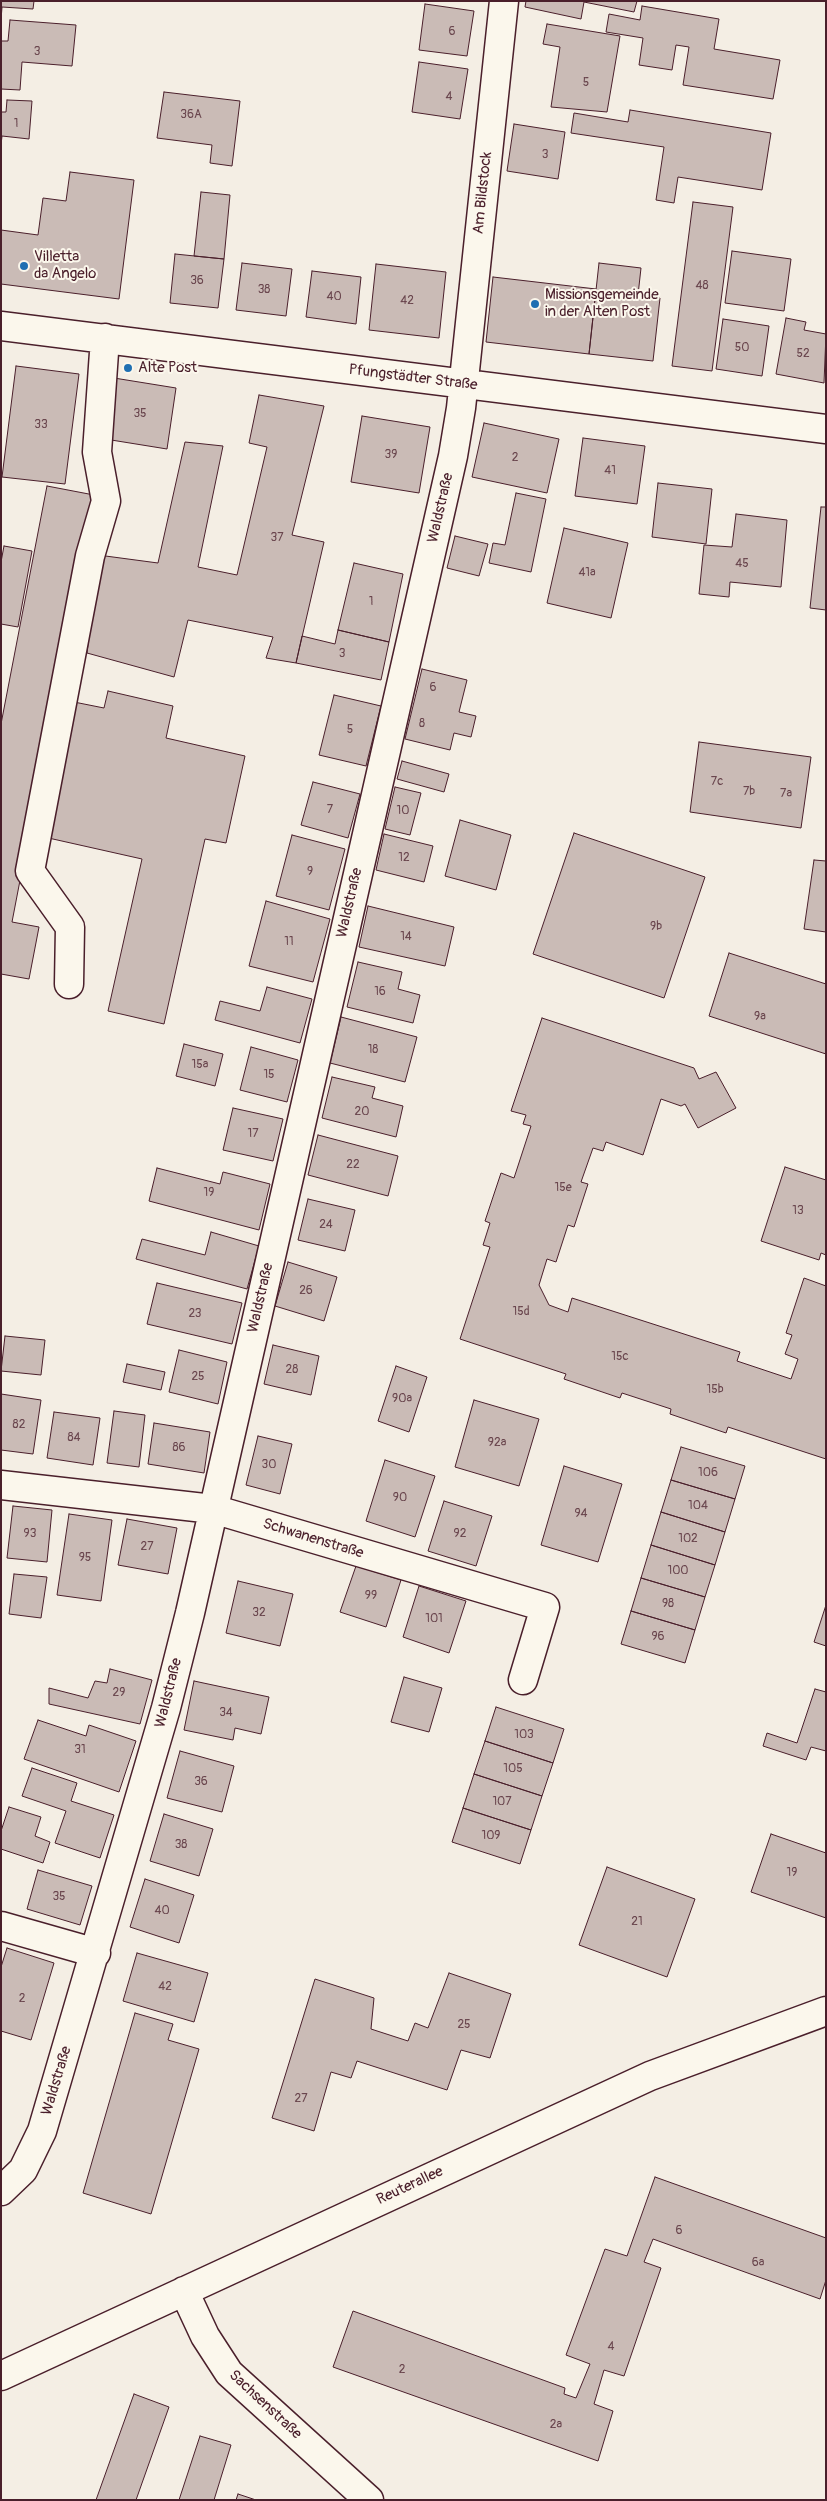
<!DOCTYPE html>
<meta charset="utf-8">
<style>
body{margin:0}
#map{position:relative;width:827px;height:2501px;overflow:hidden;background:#f4eee4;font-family:Pangolin,sans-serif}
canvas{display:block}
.frame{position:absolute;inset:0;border:2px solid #4a1f2b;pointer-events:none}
</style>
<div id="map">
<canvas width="827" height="2501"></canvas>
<div class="frame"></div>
</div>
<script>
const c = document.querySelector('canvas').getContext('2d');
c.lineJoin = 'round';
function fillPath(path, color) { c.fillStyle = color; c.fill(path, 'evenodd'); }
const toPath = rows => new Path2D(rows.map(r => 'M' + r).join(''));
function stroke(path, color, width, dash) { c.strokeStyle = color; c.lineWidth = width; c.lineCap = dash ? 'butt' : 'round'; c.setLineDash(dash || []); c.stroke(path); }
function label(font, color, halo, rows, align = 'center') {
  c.font = font + ' Pangolin,sans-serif'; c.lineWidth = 4; c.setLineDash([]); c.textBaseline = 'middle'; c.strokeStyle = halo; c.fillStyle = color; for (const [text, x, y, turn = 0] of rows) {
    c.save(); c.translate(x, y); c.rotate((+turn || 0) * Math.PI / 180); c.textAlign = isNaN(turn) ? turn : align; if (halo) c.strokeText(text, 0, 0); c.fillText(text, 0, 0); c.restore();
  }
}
const building = toPath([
 [1,1,34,1,33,9,2,7,1,20,1,1],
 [526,1,637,1,634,12,584,2,581,19,525,7,526,1],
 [425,4,474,11,467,56,419,50,425,4],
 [642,6,719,19,714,49,780,60,773,99,683,85,689,47,676,45,672,70,639,65,643,38,606,32,609,14,640,20,642,6],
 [10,20,76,25,72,66,22,62,20,90,1,89,1,41,8,41,10,20],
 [547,24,620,36,607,112,551,107,560,47,543,44,547,24],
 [419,62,468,69,460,119,412,112,419,62],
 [164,92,240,101,232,166,210,163,212,145,157,138,164,92],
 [7,100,32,101,29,139,2,136,1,145,1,112,6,112,7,100],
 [630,110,771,133,762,190,678,177,674,203,656,200,664,147,571,133,574,113,628,122,630,110],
 [514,124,565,132,558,179,507,171,514,124],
 [70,172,134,180,119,299,1,284,1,230,38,235,43,198,66,201,70,172],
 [201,192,230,195,224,259,194,256,201,192],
 [693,202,733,207,712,371,672,366,693,202],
 [732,251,791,259,784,311,725,303,732,251],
 [175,254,224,259,218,308,170,303,175,254],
 [242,263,292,269,286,316,236,310,242,263],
 [599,263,641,268,638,295,660,298,653,361,589,354,599,263],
 [376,264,446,272,439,338,369,330,376,264],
 [312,271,361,277,356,324,306,317,312,271],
 [493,277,596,289,589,354,486,342,493,277],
 [786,318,806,322,804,330,826,334,824,383,776,374,786,318],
 [723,319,769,326,762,376,716,369,723,319],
 [16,366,79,374,65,484,2,477,16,366],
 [114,378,176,388,167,449,105,439,114,378],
 [259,395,324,406,292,535,324,542,296,663,266,658,273,637,188,620,174,677,87,653,98,555,158,563,185,442,223,446,198,567,237,575,267,447,249,443,259,395],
 [362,416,430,427,419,493,351,482,362,416],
 [484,423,559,439,547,493,472,477,484,423],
 [583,438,645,446,637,504,575,496,583,438],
 [658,483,712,489,706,544,652,537,658,483],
 [47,486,94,495,12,922,39,927,29,979,1,974,1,724,47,486],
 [516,493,546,499,531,572,489,563,493,543,505,545,516,493],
 [821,507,826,507,826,610,810,608,821,507],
 [736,514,787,520,781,587,730,582,729,597,699,594,704,545,732,547,736,514],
 [564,528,628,543,611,618,547,603,564,528],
 [455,536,488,544,479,576,447,568,455,536],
 [4,546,32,551,18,627,1,624,1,562,4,546],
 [354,563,403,574,389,642,338,630,354,563],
 [338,630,389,642,381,680,296,663,302,636,335,644,338,630],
 [422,669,467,680,459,712,476,716,471,737,454,733,450,750,405,739,422,669],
 [108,691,173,706,166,738,245,756,226,843,205,839,164,1024,108,1011,142,859,44,837,74,702,104,708,108,691],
 [334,695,381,706,366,766,319,755,334,695],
 [699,742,811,757,801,828,690,812,699,742],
 [402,761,449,774,444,792,397,779,402,761],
 [313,782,360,794,348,838,301,825,313,782],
 [395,787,421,793,410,835,385,829,395,787],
 [460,820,511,835,496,890,445,876,460,820],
 [574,833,705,877,664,998,533,954,574,833],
 [384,834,433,846,424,882,376,870,384,834],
 [292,835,345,849,329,910,276,896,292,835],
 [814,860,826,861,826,932,804,929,814,860],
 [266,901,330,919,313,982,249,966,266,901],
 [368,906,454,927,445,966,359,947,368,906],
 [729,953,826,984,826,1054,709,1016,729,953],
 [358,962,402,972,398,989,420,995,413,1023,347,1007,358,962],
 [267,987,312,999,300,1043,215,1020,220,1001,260,1011,267,987],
 [341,1017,417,1037,405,1082,330,1063,341,1017],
 [542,1018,694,1068,699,1079,716,1072,736,1108,698,1128,685,1104,681,1106,661,1099,643,1155,606,1142,603,1151,593,1148,581,1182,588,1184,574,1227,568,1225,556,1262,547,1259,539,1285,549,1305,568,1312,572,1298,740,1352,737,1361,791,1379,798,1359,785,1354,792,1335,786,1333,804,1278,826,1286,826,1459,728,1427,726,1433,670,1414,671,1409,622,1393,620,1398,564,1379,566,1374,460,1339,490,1247,483,1245,490,1223,485,1221,501,1173,514,1178,531,1126,523,1124,526,1115,511,1111,542,1018],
 [184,1044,223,1054,215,1086,176,1076,184,1044],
 [251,1047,298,1060,287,1102,240,1090,251,1047],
 [332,1077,375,1087,372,1098,403,1106,396,1137,322,1118,332,1077],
 [233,1108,283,1119,273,1161,223,1150,233,1108],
 [318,1135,398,1156,388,1196,308,1175,318,1135],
 [785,1167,826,1180,826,1255,821,1253,819,1260,761,1241,785,1167],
 [157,1168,220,1184,223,1172,270,1184,259,1230,149,1201,157,1168],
 [308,1199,355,1210,345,1251,298,1240,308,1199],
 [211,1232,259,1246,247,1289,136,1259,142,1239,205,1255,211,1232],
 [288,1262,337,1277,324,1321,275,1306,288,1262],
 [157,1283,242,1303,232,1344,147,1324,157,1283],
 [5,1336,45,1340,41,1375,1,1371,5,1336],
 [273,1345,319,1356,311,1395,264,1384,273,1345],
 [179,1350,227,1362,218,1404,169,1392,179,1350],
 [127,1364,165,1372,161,1390,123,1382,127,1364],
 [396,1366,427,1377,409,1432,378,1421,396,1366],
 [1,1394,41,1400,33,1454,1,1450,1,1394],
 [474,1400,539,1419,519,1486,455,1467,474,1400],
 [114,1411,145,1415,139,1467,107,1463,114,1411],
 [54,1412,100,1418,93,1465,47,1458,54,1412],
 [154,1423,210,1432,204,1473,148,1464,154,1423],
 [258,1436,292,1444,280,1494,246,1485,258,1436],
 [681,1447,745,1466,735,1499,671,1480,681,1447],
 [385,1460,435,1476,415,1537,366,1521,385,1460],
 [564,1466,622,1484,598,1562,541,1545,564,1466],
 [671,1480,735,1499,725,1532,661,1512,671,1480],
 [444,1501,492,1516,476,1566,428,1551,444,1501],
 [13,1506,52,1510,47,1562,7,1558,13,1506],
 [661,1512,725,1532,715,1565,651,1545,661,1512],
 [69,1514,112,1520,101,1601,57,1595,69,1514],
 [127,1519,177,1528,168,1574,118,1565,127,1519],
 [651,1545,715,1565,705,1597,641,1578,651,1545],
 [356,1566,401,1580,386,1627,340,1612,356,1566],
 [14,1574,47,1577,41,1618,9,1614,14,1574],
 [641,1578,705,1597,695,1630,631,1611,641,1578],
 [238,1581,293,1594,280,1646,226,1633,238,1581],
 [419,1586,466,1601,449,1653,403,1637,419,1586],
 [826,1605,826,1646,814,1642,826,1605],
 [631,1611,695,1630,685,1663,621,1644,631,1611],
 [110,1669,152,1680,140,1724,49,1704,49,1688,88,1698,95,1681,107,1683,110,1669],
 [404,1677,442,1688,429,1732,391,1722,404,1677],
 [194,1681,269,1697,261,1734,235,1728,233,1740,184,1730,194,1681],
 [815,1689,826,1692,826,1751,811,1747,806,1760,763,1746,767,1733,797,1743,815,1689],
 [496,1707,564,1729,553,1763,485,1741,496,1707],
 [38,1720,86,1736,89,1725,136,1741,119,1792,24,1759,38,1720],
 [485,1741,553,1763,542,1796,474,1774,485,1741],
 [180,1751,234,1766,222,1812,167,1798,180,1751],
 [32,1768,77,1783,71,1801,114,1815,100,1858,55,1843,66,1811,22,1796,32,1768],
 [474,1774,542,1796,531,1830,463,1808,474,1774],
 [9,1807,41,1817,35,1836,50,1842,43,1863,1,1849,1,1831,9,1807],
 [463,1808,531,1830,520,1864,452,1842,463,1808],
 [164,1814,213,1829,199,1876,150,1861,164,1814],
 [771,1834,826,1853,826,1918,751,1892,771,1834],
 [607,1867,695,1899,667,1977,579,1945,607,1867],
 [38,1870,92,1886,80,1925,27,1909,38,1870],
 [145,1879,194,1895,179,1943,130,1927,145,1879],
 [7,1948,54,1963,31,2040,1,2031,1,1967,7,1948],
 [137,1953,208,1973,194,2022,123,2001,137,1953],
 [449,1973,511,1994,490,2058,461,2050,447,2090,357,2061,351,2078,331,2072,314,2131,272,2118,315,1979,374,1998,371,2029,408,2041,415,2023,428,2028,449,1973],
 [135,2013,173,2024,168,2040,199,2049,151,2214,83,2193,135,2013],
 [655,2177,826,2238,826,2280,820,2299,653,2239,644,2262,661,2268,624,2376,604,2370,594,2404,613,2411,598,2461,333,2367,353,2311,565,2388,564,2394,576,2398,590,2364,566,2355,605,2249,627,2256,655,2177],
 [134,2394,169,2407,136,2500,96,2500,134,2394],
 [200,2436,231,2445,214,2500,179,2500,200,2436],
 [238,2494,256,2500,236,2500,238,2494]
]);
const minor = toPath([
 [1,326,826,429],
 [69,984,70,927,30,871,90,556,106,501,97,452,105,338],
 [1,1485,213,1509,545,1607,523,1680],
 [1,1926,96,1953],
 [1,2191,23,2170,42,2131,166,1708,190,1613,453,456,461,408,504,1],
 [184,2291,205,2336,229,2373,369,2500],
 [1,2376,650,2076,826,2011]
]);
const markers = [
 [24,266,5,"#1f6fb2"],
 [535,304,5,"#1f6fb2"],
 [128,368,5,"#1f6fb2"]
];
const numberNames = [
 ["6",452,32],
 ["3",37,52],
 ["5",586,83],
 ["4",449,97],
 ["36A",191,115],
 ["1",16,124],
 ["3",545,155],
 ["36",197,281],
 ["48",702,286],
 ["38",264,290],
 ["40",334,297],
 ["42",407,301],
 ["50",742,348],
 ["52",803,354],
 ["35",140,414],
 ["33",41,425],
 ["39",391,455],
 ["2",515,458],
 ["41",610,471],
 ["37",277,538],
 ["45",742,564],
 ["41a",587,573],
 ["1",371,602],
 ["3",342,654],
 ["6",433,688],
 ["8",422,724],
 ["5",350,730],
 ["7c",717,782],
 ["7b",749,792],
 ["7a",786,794],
 ["7",330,810],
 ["10",403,811],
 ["12",404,858],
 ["9",310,872],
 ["9b",656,927],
 ["14",406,937],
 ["11",289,942],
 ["16",380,992],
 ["9a",760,1017],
 ["18",373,1050],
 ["15a",200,1065],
 ["15",269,1075],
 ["20",362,1112],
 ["17",253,1134],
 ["22",353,1165],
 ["15e",563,1188],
 ["19",209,1193],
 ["13",798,1211],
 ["24",326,1225],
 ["26",306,1291],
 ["15d",521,1312],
 ["23",195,1314],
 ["15c",620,1357],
 ["28",292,1370],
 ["25",198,1377],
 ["15b",715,1390],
 ["90a",402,1399],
 ["82",19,1425],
 ["84",74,1438],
 ["92a",497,1443],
 ["86",179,1448],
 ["30",269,1465],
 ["106",708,1473],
 ["90",400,1498],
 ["104",698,1506],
 ["94",581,1514],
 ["93",30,1534],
 ["92",460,1534],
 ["102",688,1539],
 ["27",147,1547],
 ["95",85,1558],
 ["100",678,1571],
 ["99",371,1596],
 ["98",668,1604],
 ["32",259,1613],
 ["101",434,1619],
 ["96",658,1637],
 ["29",119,1693],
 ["34",226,1713],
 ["103",524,1735],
 ["31",80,1750],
 ["105",513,1769],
 ["36",201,1782],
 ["107",502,1802],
 ["109",491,1836],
 ["38",181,1845],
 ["19",792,1873],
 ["35",59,1897],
 ["40",162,1911],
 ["21",637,1922],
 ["42",165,1987],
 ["2",22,1999],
 ["25",464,2025],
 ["27",301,2099],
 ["6",679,2231],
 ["6a",758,2263],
 ["4",611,2347],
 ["2",402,2370],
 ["2a",556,2425]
];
const streetNames = [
 ["Am Bildstock",483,193,-84],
 ["Pfungstädter Straße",413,378,7],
 ["Waldstraße",441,508,-77],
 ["Waldstraße",350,903,-77],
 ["Waldstraße",261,1298,-77],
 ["Schwanenstraße",313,1539,17],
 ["Waldstraße",169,1693,-76],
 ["Waldstraße",57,2081,-73],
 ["Reuterallee",410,2186,-25],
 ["Sachsenstraße",265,2405,43]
];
const poiNames = [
 ["Villetta",34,257],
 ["da Angelo",34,274],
 ["Missionsgemeinde",545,295],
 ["in der Alten Post",545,312],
 ["Alte Post",138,368]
];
fillPath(building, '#cabbb6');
stroke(building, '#4a1f2b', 1);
stroke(minor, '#4a1f2b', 31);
stroke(minor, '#fbf7ec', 28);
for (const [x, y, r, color] of markers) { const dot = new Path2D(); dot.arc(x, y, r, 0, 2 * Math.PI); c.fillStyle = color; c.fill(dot); stroke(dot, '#fbf7ec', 2); }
label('12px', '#6a464e', null, numberNames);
label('15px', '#4a1f2b', '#fbf7ec', streetNames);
label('15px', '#4a1f2b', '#fbf7ec', poiNames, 'left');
</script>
